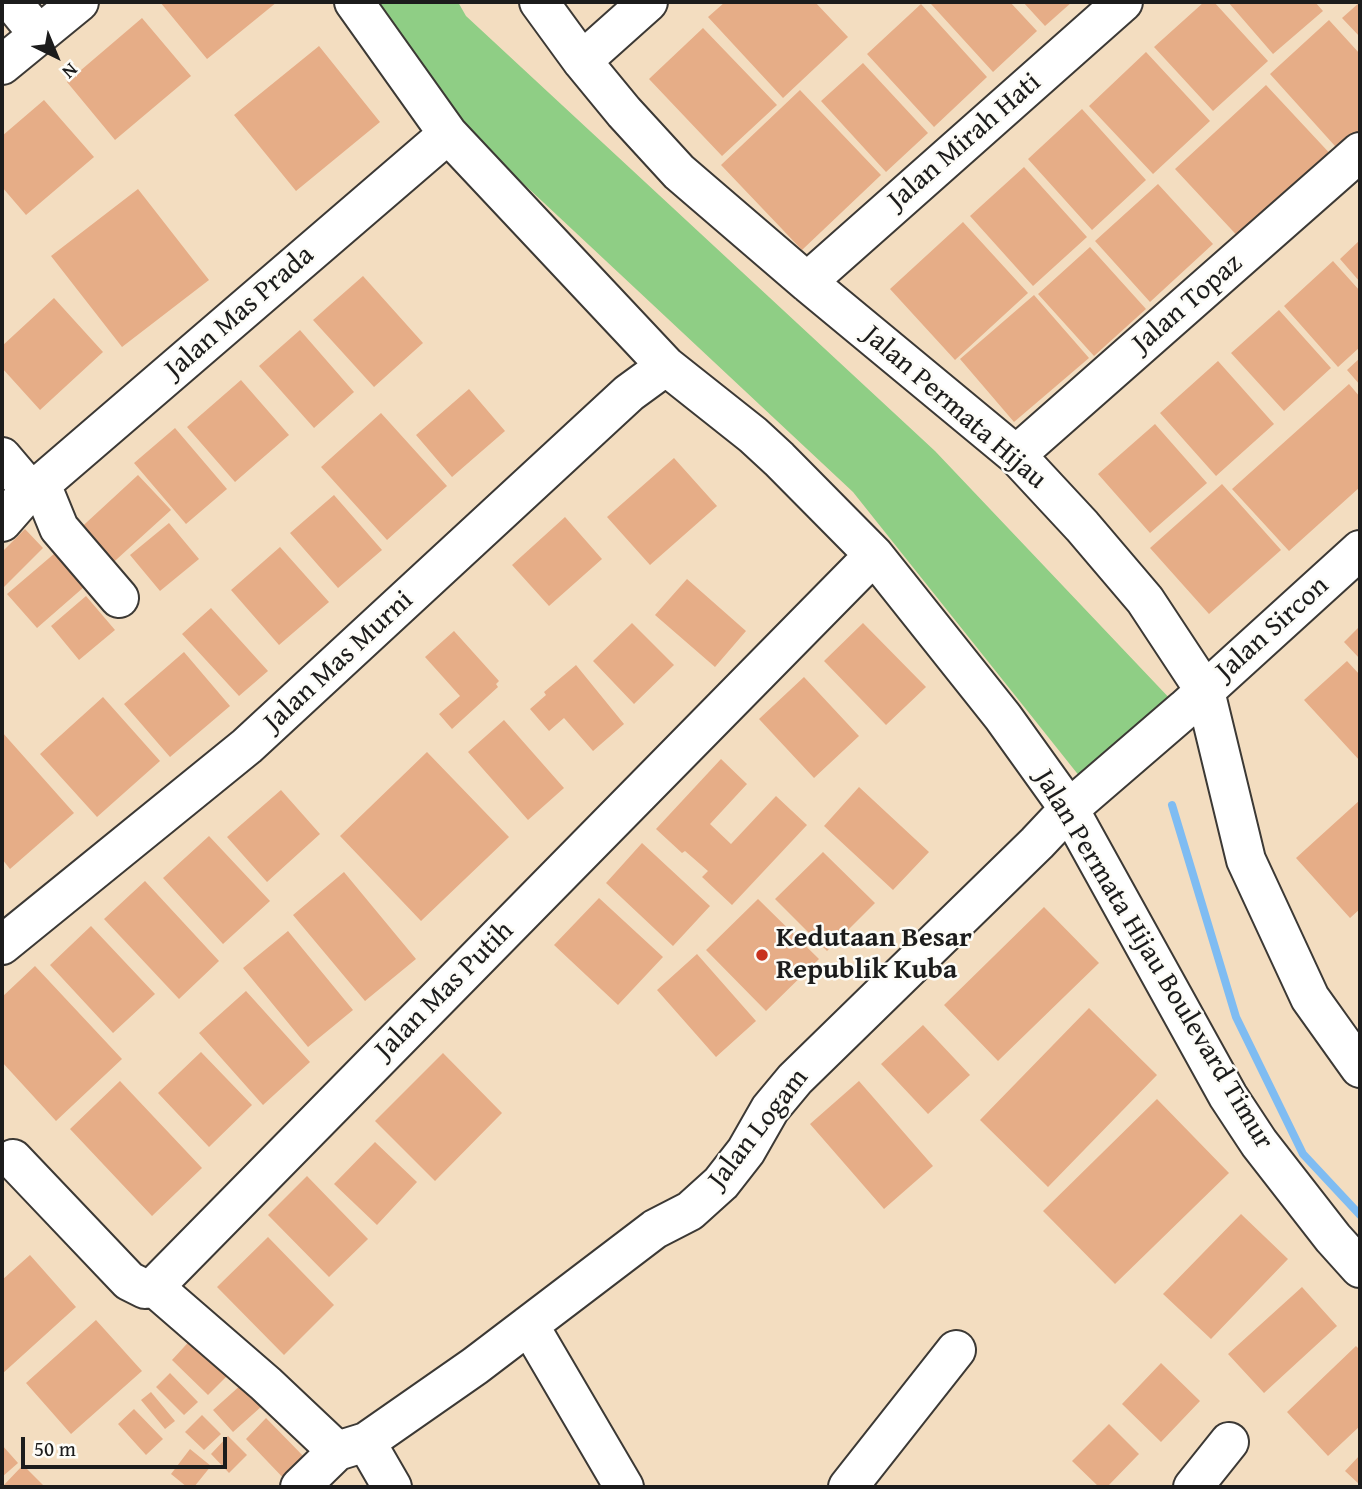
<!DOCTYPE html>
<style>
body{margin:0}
#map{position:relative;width:1362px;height:1489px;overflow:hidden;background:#f3ddc0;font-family:"Gentium Book Plus",serif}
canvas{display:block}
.frame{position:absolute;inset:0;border:4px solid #1c1c1c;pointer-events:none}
.north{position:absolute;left:21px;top:21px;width:70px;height:70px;-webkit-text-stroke:5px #fdfcf7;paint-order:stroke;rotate:137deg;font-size:19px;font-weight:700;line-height:28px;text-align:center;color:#1c1c1c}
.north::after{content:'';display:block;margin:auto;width:24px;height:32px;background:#1c1c1c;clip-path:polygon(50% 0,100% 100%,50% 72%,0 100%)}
.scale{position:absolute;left:21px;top:1437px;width:206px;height:32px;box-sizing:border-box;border:4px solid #1c1c1c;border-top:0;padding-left:9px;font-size:21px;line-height:24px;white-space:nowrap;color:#1c1c1c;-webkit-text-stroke:5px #fdfcf7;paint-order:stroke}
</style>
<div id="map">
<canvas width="1362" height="1489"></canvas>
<div class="frame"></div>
<div class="north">N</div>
<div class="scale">50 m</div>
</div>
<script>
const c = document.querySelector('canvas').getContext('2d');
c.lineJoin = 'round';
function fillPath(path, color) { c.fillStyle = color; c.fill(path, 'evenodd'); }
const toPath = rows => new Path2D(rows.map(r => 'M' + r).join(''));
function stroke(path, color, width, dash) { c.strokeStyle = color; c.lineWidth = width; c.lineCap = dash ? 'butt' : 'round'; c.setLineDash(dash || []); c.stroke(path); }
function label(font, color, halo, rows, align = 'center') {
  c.font = font + ' "Gentium Book Plus",serif'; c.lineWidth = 5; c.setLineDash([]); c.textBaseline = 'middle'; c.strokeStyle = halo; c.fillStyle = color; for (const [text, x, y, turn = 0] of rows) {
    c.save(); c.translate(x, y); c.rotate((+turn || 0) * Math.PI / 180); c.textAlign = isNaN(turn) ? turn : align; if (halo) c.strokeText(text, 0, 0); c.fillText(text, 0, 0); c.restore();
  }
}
const green = toPath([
 [362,2,458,2,466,16,935,451,1174,703,1088,787,853,492,435,101]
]);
const stream = toPath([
 [1172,805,1236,1017,1303,1154,1360,1215]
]);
const building = toPath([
 [160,2,277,2,207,59],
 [725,2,815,2,848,37,783,98,708,17],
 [933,2,1010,2,1037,31,993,72,931,4],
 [1023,2,1072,2,1045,26],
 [1204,2,1214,2,1268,61,1213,111,1154,47],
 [1228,2,1315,2,1323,11,1273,54],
 [1360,2,1360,37,1342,18],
 [921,4,987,77,934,127,867,54],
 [142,18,191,76,115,140,67,82],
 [1329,20,1360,54,1360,141,1344,156,1270,74],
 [703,28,777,105,722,156,649,79],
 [319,46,380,122,296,191,234,115],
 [1146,52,1210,121,1153,174,1089,106],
 [863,63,928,133,886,172,821,101],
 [1266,85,1335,159,1244,243,1175,169],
 [800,90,881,175,802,250,721,165],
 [44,100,94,157,26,215,2,187,2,136],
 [1082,109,1146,180,1092,230,1028,159],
 [1024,167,1087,237,1033,286,970,216],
 [1158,184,1213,244,1150,302,1095,241],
 [138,189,209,280,122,347,51,256],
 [963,222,1028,293,955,360,890,289],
 [1360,240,1360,282,1340,259],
 [1090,247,1146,309,1094,356,1038,294],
 [1333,261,1360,291,1360,347,1338,367,1284,306],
 [363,276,423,343,374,387,313,320],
 [1034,295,1089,358,1014,422,960,359],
 [54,298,103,352,40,410,2,368,2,346],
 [1279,310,1331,368,1284,411,1231,353],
 [300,330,354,392,314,428,259,366],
 [1360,358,1360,385,1347,370],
 [1218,361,1274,424,1216,476,1160,413],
 [241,380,289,435,235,482,187,427],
 [1349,384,1360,397,1360,487,1289,551,1232,489],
 [469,389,505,431,452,477,416,435],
 [381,413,447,486,387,540,321,467],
 [1155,424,1207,483,1150,533,1098,474],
 [175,428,227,489,186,524,134,463],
 [674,458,717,506,650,565,607,517],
 [138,475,171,510,106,569,74,534],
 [1222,484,1281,550,1209,614,1150,548],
 [334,495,382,550,338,588,290,533],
 [565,517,602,559,549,606,512,565],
 [169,523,199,559,160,591,130,555],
 [25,529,43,548,2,589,2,552],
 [280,547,329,602,279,645,231,590],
 [55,553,84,587,37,628,7,594],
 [687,579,746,631,715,667,655,615],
 [86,596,115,630,79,660,51,626],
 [211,608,268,671,239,696,182,634],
 [632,623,674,665,634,704,593,661],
 [863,623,926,687,886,725,824,661],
 [1360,626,1360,659,1344,642],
 [454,631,499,681,496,684,498,687,452,729,439,714,460,696,425,657],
 [184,652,230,706,170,757,124,704],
 [1347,661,1360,675,1360,761,1304,700],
 [576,665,624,724,593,751,564,718,549,731,530,709,546,695,544,692],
 [804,677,859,736,814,778,759,719],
 [103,697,160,761,97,817,40,754],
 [504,720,564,788,528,820,468,752],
 [2,732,74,813,10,869,2,859],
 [427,752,509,837,421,921,340,836],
 [721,759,747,784,710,824,731,844,776,796,807,825,732,905,702,877,708,871,685,851,682,853,656,829],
 [859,787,929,852,893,890,824,826],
 [281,790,320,834,267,882,227,837],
 [1360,800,1360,909,1350,918,1296,858],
 [209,836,270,901,223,944,163,878],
 [642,843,710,906,673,946,606,883],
 [823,852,875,903,827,951,775,899],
 [344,872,416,959,365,1001,293,915],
 [145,881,219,961,179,999,104,919],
 [599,898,663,957,618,1005,554,945],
 [758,899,819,959,766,1011,706,950],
 [1044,907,1099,963,998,1061,944,1005],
 [91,926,155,994,113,1033,50,965],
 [288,931,353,1010,308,1047,243,968],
 [697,954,756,1021,716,1057,657,990],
 [35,966,122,1059,56,1121,2,1062,2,997],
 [246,991,310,1062,263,1105,199,1033],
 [1089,1008,1157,1075,1048,1187,980,1120],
 [923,1025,970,1075,928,1114,881,1064],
 [201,1052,252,1105,209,1147,158,1093],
 [443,1053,502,1113,435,1181,375,1121],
 [120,1081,202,1168,152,1216,70,1129],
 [859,1081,933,1166,884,1209,810,1124],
 [1157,1099,1229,1173,1115,1284,1043,1211],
 [375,1142,417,1182,377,1225,334,1184],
 [307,1176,368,1239,329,1277,268,1215],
 [1241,1214,1288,1259,1211,1339,1163,1294],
 [268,1237,334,1305,284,1355,217,1287],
 [30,1255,76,1307,2,1374,2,1280],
 [1302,1287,1337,1326,1264,1393,1228,1354],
 [96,1320,142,1371,71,1434,26,1383],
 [195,1335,232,1371,208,1395,172,1360],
 [1356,1346,1360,1350,1360,1426,1328,1456,1287,1412],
 [1161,1363,1200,1401,1161,1442,1122,1404],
 [170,1373,198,1402,184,1415,156,1387],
 [242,1384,262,1406,233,1432,213,1410],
 [151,1392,175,1421,165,1429,141,1400],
 [134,1409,163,1439,146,1455,118,1424],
 [202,1415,221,1434,204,1450,185,1432],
 [266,1418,310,1463,289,1484,246,1439],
 [1109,1424,1139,1454,1107,1487,1099,1487,1072,1461],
 [228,1436,247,1455,229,1473,211,1454],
 [2,1445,18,1463,2,1477],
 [190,1449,211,1466,194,1487,187,1487,171,1474],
 [1360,1455,1360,1485,1345,1471],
 [23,1465,45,1487,2,1487]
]);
const minor = toPath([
 [12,2,39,35],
 [354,2,448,134,666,366,753,435,779,459,874,555,1003,717,1069,809,1228,1096,1259,1143,1333,1238,1360,1268],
 [539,2,582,61,624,112,679,172,807,282,1016,455,1082,526,1145,600,1205,691,1246,860,1310,998,1360,1068],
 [582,61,648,2],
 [2,65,79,2],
 [807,282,1123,2],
 [1016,455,1360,152],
 [2,457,30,490],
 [41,484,59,528,119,598],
 [2,522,30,490,41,484,448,134],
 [2,945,247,746,629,393,666,366],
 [13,1159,129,1281,145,1289,154,1287,874,555],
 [154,1287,266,1384,337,1451,366,1442,475,1366,655,1229,690,1211,721,1183,746,1151,770,1109,795,1079,1037,843,1069,809,1185,709,1360,550],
 [529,1325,624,1487],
 [366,1442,392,1487],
 [300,1487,337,1451],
 [848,1487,956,1350],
 [1193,1487,1229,1442]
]);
const markers = [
 [762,955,7,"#c8321e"]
];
const streetNames = [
 ["Jalan Mirah Hati",965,142,-41],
 ["Jalan Topaz",1188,304,-41],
 ["Jalan Mas Prada",240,313,-41],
 ["Jalan Permata Hijau",954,408,41],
 ["Jalan Sircon",1273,629,-42],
 ["Jalan Mas Murni",339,662,-43],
 ["Jalan Permata Hijau Boulevard Timur",1153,960,59],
 ["Jalan Mas Putih",445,991,-45],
 ["Jalan Logam",759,1129,-52]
];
const poiNames = [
 ["Kedutaan Besar",776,939],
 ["Republik Kuba",776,971]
];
fillPath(green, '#8fce85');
stroke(stream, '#7fbcf2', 8);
fillPath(building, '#e6ad87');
stroke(minor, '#3c3935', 42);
stroke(minor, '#fff', 38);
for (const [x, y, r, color] of markers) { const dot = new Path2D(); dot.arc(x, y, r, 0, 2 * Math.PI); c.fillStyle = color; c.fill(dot); stroke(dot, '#fdfcf7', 2.5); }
label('28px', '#1c1c1c', '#fdfcf7', streetNames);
label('bold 28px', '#1c1c1c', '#fdfcf7', poiNames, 'left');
</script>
